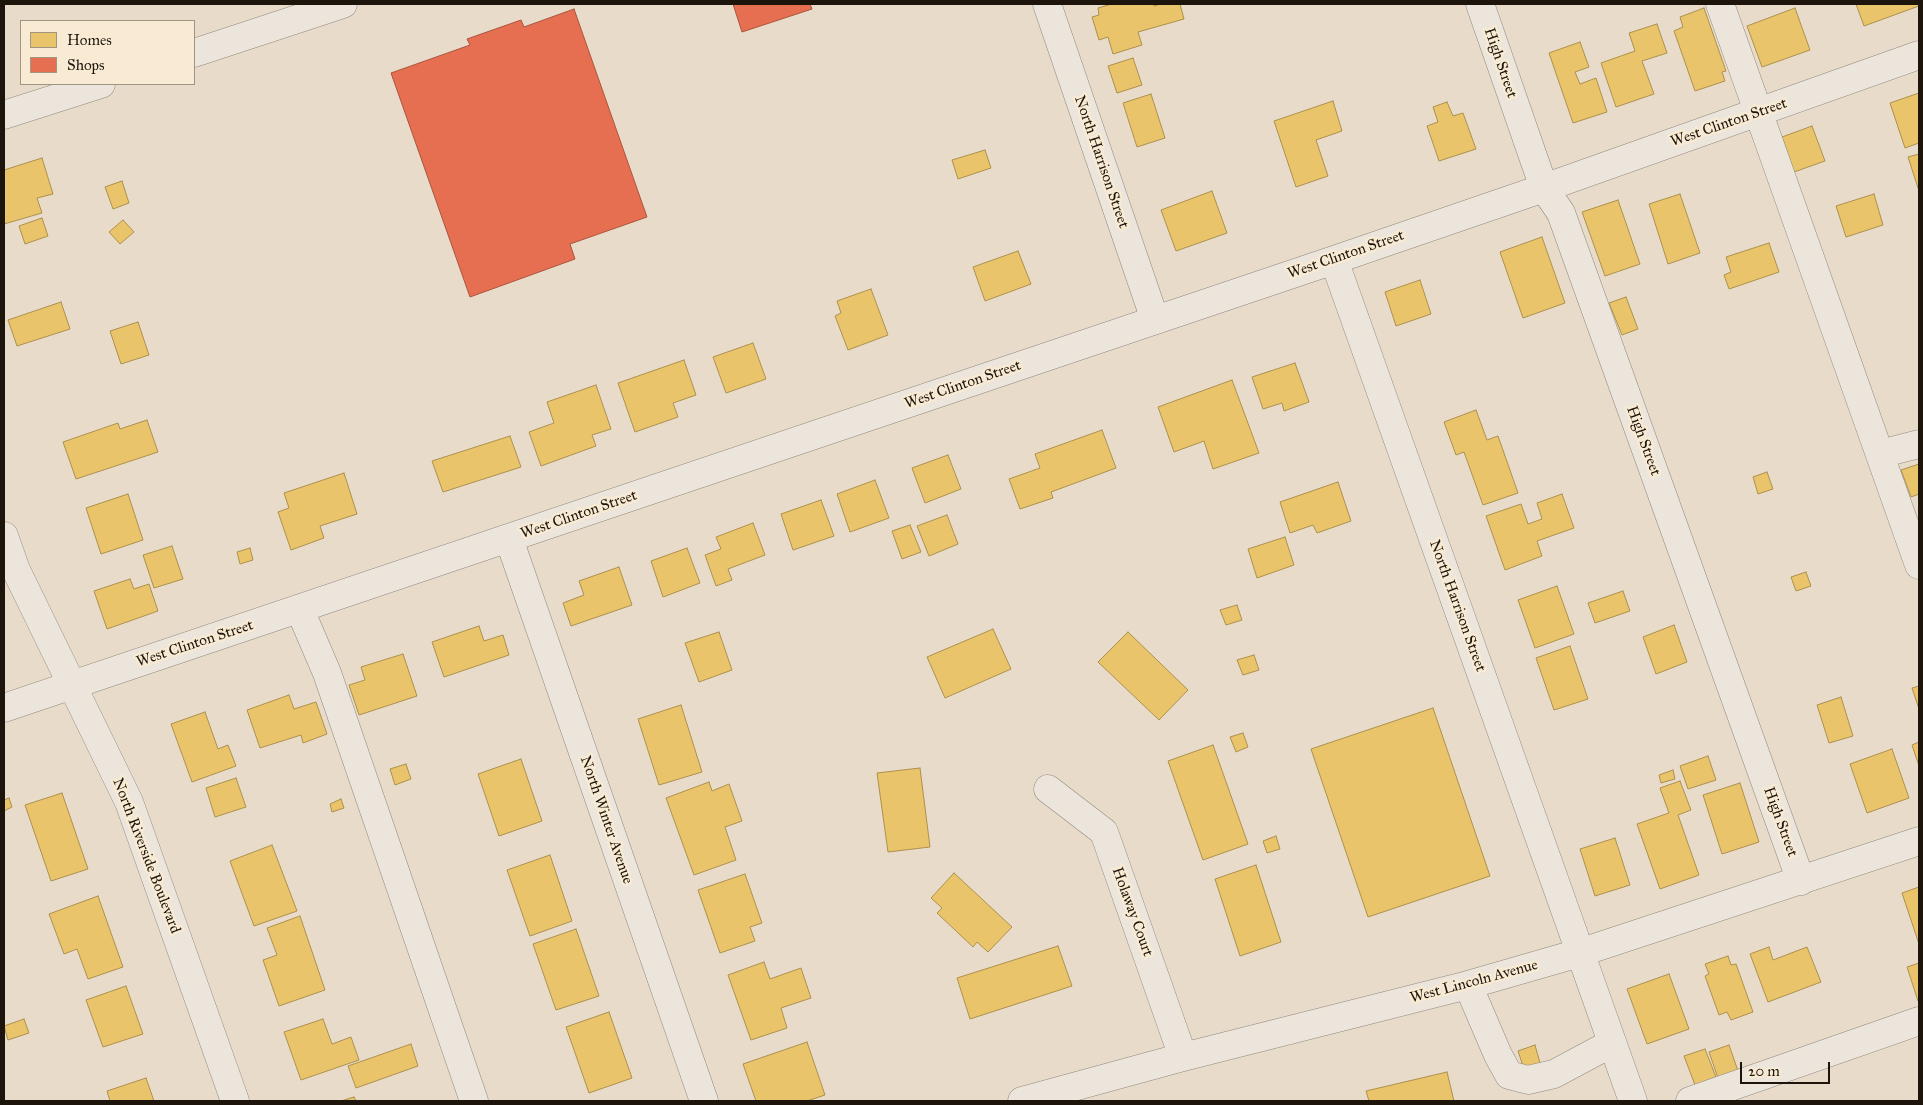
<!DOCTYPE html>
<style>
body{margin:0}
#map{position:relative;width:1923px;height:1105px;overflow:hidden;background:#e8dbc9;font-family:"IM FELL Great Primer",serif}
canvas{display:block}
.frame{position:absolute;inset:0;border:5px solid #1d150b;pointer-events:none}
.legend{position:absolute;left:20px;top:20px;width:175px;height:65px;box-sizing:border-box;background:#f8ead3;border:1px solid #a09583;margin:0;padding:6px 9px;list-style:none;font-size:15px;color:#1d150b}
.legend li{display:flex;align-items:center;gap:10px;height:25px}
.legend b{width:25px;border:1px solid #a09583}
.scale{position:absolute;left:1740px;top:1062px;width:90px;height:22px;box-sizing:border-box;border:2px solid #1d150b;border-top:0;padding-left:6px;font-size:15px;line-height:18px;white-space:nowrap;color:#1d150b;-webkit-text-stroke:4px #f8ead3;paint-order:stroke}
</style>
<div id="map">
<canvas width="1923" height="1105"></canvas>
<div class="frame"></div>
<ul class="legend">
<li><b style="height:14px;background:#e9c46a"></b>Homes</li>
<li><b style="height:14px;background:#e76f51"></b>Shops</li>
</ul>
<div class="scale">20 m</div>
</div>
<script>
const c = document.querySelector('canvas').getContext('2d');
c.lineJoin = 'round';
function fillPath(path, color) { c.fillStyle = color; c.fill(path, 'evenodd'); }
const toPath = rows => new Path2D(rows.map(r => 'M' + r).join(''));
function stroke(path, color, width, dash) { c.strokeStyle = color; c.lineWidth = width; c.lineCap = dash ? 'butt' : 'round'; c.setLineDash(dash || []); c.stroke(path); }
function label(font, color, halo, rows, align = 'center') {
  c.font = font + ' "IM FELL Great Primer",serif'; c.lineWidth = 5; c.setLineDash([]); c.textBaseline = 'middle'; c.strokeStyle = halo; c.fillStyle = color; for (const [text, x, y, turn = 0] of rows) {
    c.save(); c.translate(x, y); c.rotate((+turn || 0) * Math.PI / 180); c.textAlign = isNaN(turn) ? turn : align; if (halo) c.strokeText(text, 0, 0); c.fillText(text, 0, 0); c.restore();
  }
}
const homes = toPath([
 [1112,4,1154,4,1154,6,1161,4,1180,4,1184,19,1138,32,1142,45,1113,54,1108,37,1099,40,1092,17,1099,15,1098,8,1112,4],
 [1856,4,1919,4,1919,6,1864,26,1856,4],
 [1704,8,1726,71,1722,72,1725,81,1695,91,1674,31,1683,27,1680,17,1704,8],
 [1795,8,1810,50,1762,67,1747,26,1795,8],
 [1657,24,1667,53,1642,61,1654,94,1616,107,1601,63,1635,51,1629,33,1657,24],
 [1580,42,1589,67,1575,72,1580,84,1596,78,1607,112,1573,123,1549,53,1580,42],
 [1133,58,1142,85,1117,93,1108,66,1133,58],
 [1919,93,1919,143,1905,148,1890,103,1919,93],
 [1151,94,1165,138,1137,147,1123,103,1151,94],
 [1333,101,1342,131,1316,140,1328,176,1296,187,1274,121,1333,101],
 [1447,102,1453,116,1463,113,1476,149,1439,161,1427,126,1438,122,1433,107,1447,102],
 [1812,126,1825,161,1794,172,1782,137,1812,126],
 [985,150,991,168,958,179,952,160,985,150],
 [1919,154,1919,191,1908,157,1919,154],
 [42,158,53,194,37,198,42,213,4,224,4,170,42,158],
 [122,181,129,203,113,209,105,187,122,181],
 [1212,191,1227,233,1176,251,1161,210,1212,191],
 [1680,194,1700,253,1668,264,1649,204,1680,194],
 [1874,194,1883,225,1846,237,1836,206,1874,194],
 [1618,200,1640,264,1605,276,1582,212,1618,200],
 [42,218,48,236,25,244,19,226,42,218],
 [123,220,134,232,120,244,109,232,123,220],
 [1542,237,1565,303,1523,318,1500,252,1542,237],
 [1769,243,1779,272,1729,289,1724,275,1731,272,1726,257,1769,243],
 [1018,251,1031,284,985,301,973,267,1018,251],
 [1420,280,1431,314,1396,326,1385,292,1420,280],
 [871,289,888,335,848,350,835,316,841,313,837,301,871,289],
 [1626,297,1638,329,1622,335,1609,303,1626,297],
 [61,302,70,329,17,346,8,320,61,302],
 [138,322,149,355,121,364,110,331,138,322],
 [753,343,766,379,726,393,713,357,753,343],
 [684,360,696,395,673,403,678,417,635,432,618,383,684,360],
 [1295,363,1309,402,1284,411,1282,403,1263,409,1252,377,1295,363],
 [1232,380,1259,453,1213,469,1204,441,1174,452,1158,407,1232,380],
 [596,385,611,429,592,435,596,446,541,466,529,432,554,423,547,402,596,385],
 [1476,410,1487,440,1498,436,1518,493,1483,505,1464,452,1456,455,1444,422,1476,410],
 [147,420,158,452,76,479,63,442,118,423,120,429,147,420],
 [1102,430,1116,468,1051,492,1053,498,1020,509,1009,479,1040,468,1035,454,1102,430],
 [510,436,521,467,443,492,432,461,510,436],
 [948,455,961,489,925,503,912,468,948,455],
 [1919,464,1919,494,1911,497,1901,470,1919,464],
 [1767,472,1773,489,1758,494,1753,477,1767,472],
 [344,473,357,514,320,526,324,538,291,550,278,512,289,508,284,493,344,473],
 [875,480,889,518,850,532,837,494,875,480],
 [1338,482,1351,521,1317,533,1313,525,1290,533,1280,502,1338,482],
 [128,494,143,540,101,554,86,508,128,494],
 [1562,494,1574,528,1537,541,1542,556,1505,570,1486,516,1521,504,1528,524,1542,519,1537,503,1562,494],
 [821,500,834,536,793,550,781,514,821,500],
 [947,515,958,544,929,556,917,526,947,515],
 [753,523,765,555,728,569,732,580,716,586,705,555,721,549,716,537,753,523],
 [910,525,921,552,902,559,892,531,910,525],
 [1285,537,1294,565,1257,578,1248,549,1285,537],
 [172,546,183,579,154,588,143,555,172,546],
 [250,548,253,560,240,564,237,552,250,548],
 [687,548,700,583,663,597,651,561,687,548],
 [619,567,632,605,571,626,563,603,584,595,579,581,619,567],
 [1806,572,1811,586,1796,591,1791,577,1806,572],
 [130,579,134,589,149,584,158,611,107,629,94,591,130,579],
 [1557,586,1574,634,1535,648,1518,600,1557,586],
 [1623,591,1630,611,1595,623,1588,603,1623,591],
 [1237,605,1242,620,1226,625,1220,610,1237,605],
 [1674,625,1687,662,1656,674,1643,637,1674,625],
 [479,626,484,641,503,635,509,655,444,677,432,642,479,626],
 [993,629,1011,669,945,698,927,657,993,629],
 [719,632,732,670,699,682,685,643,719,632],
 [1128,632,1188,690,1159,720,1098,662,1128,632],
 [1570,646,1588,699,1554,710,1536,658,1570,646],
 [403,654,417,696,359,715,349,685,365,680,361,667,403,654],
 [1254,655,1259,670,1243,675,1237,660,1254,655],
 [1919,686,1919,709,1912,688,1919,686],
 [289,695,294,709,316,702,327,734,303,743,301,735,260,748,247,710,289,695],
 [1841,697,1853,736,1829,743,1817,705,1841,697],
 [681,705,702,772,659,785,638,719,681,705],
 [1433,708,1490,876,1368,917,1311,749,1433,708],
 [205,712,218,749,228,745,236,766,192,782,171,724,205,712],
 [1243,733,1248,747,1236,752,1230,737,1243,733],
 [1919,742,1919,766,1912,745,1919,742],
 [1213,745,1248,844,1203,860,1168,761,1213,745],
 [1892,749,1909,798,1867,813,1850,764,1892,749],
 [1708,756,1716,780,1688,789,1680,766,1708,756],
 [521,759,542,821,499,836,478,774,521,759],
 [406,764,411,779,395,785,390,769,406,764],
 [920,768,930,847,888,852,877,773,920,768],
 [1673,770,1675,779,1661,783,1659,775,1673,770],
 [236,778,246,807,215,817,206,788,236,778],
 [1680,781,1691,810,1678,815,1699,875,1660,889,1637,824,1669,813,1660,788,1680,781],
 [709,782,712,791,729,784,742,821,725,827,736,860,694,875,666,798,709,782],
 [1740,783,1759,842,1722,854,1703,795,1740,783],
 [62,793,88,869,51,881,25,805,62,793],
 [9,798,12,807,4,811,4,800,9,798],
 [341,799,344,808,332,812,330,804,341,799],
 [1276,836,1280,849,1267,853,1263,841,1276,836],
 [1615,838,1630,885,1595,896,1580,849,1615,838],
 [272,845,297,911,254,926,230,861,272,845],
 [550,855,572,921,530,936,507,870,550,855],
 [1256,865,1281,942,1240,956,1215,879,1256,865],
 [954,873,1012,927,988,952,977,942,973,947,937,913,942,908,931,898,954,873],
 [745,874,762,923,750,927,755,941,720,953,698,890,745,874],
 [1919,887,1919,944,1902,893,1919,887],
 [98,896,123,967,88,979,77,949,64,954,49,914,98,896],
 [300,916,325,990,279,1006,263,960,277,955,267,928,300,916],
 [576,929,599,996,556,1010,533,944,576,929],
 [1058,946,1072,986,970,1019,957,978,1058,946],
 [1769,947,1773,960,1807,947,1821,982,1768,1002,1750,954,1769,947],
 [1728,956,1731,965,1736,964,1753,1012,1731,1020,1727,1012,1719,1015,1705,976,1709,974,1705,964,1728,956],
 [764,962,770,979,801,968,811,998,781,1008,787,1028,751,1040,728,975,764,962],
 [1919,963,1919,1000,1918,1001,1907,967,1919,963],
 [1669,974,1689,1029,1647,1044,1627,989,1669,974],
 [126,986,143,1034,103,1047,86,1000,126,986],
 [609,1012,632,1078,589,1093,566,1027,609,1012],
 [24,1019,29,1033,8,1040,4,1026,24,1019],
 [323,1019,332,1044,351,1037,359,1060,301,1080,284,1032,323,1019],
 [807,1042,825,1095,807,1101,756,1101,743,1064,807,1042],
 [411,1044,418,1066,356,1088,348,1066,411,1044],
 [1535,1045,1540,1063,1524,1069,1518,1051,1535,1045],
 [1729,1045,1738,1071,1718,1078,1709,1052,1729,1045],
 [1705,1049,1716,1077,1695,1085,1684,1056,1705,1049],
 [1447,1072,1454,1101,1369,1101,1366,1091,1447,1072],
 [146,1078,154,1101,110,1101,107,1091,146,1078],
 [354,1097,356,1101,341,1101,354,1097]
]);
const shops = toPath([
 [733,4,810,4,812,9,742,32,733,4],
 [574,9,647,217,570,244,575,259,470,297,391,73,470,45,467,39,521,20,524,27,574,9]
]);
const minor = toPath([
 [1047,4,1155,320],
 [1480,4,1544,188,1561,213,1801,881],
 [1720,4,1919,565],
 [194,53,343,4],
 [4,115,101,84],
 [1334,260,1633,1101],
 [1880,454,1919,444],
 [4,536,16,570,129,802,235,1101],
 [509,539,704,1101],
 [300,610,327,673,474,1101],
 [4,708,1334,260,1544,188,1919,55],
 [1048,789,1104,832,1183,1057],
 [1468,985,1498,1055,1509,1075,1528,1080,1554,1074,1612,1043],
 [1022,1101,1183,1057,1468,985,1579,953,1919,841],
 [1690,1101,1919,1021]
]);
const streetNames = [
 ["High Street",1500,63,71],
 ["West Clinton Street",1729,123,-19],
 ["North Harrison Street",1101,162,71],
 ["West Clinton Street",1346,255,-19],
 ["West Clinton Street",963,385,-19],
 ["High Street",1643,441,70],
 ["West Clinton Street",579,515,-19],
 ["North Harrison Street",1457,606,70],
 ["West Clinton Street",195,644,-18],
 ["North Winter Avenue",606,820,71],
 ["High Street",1780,822,70],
 ["North Riverside Boulevard",146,856,69],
 ["Holaway Court",1132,912,70],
 ["West Lincoln Avenue",1474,982,-15]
];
fillPath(homes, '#e9c46a');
stroke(homes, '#ac904e', 1);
fillPath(shops, '#e76f51');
stroke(shops, '#aa543c', 1);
stroke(minor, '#91897e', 29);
stroke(minor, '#ebe5dc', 28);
label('15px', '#1d150b', '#f8ead3', streetNames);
</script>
